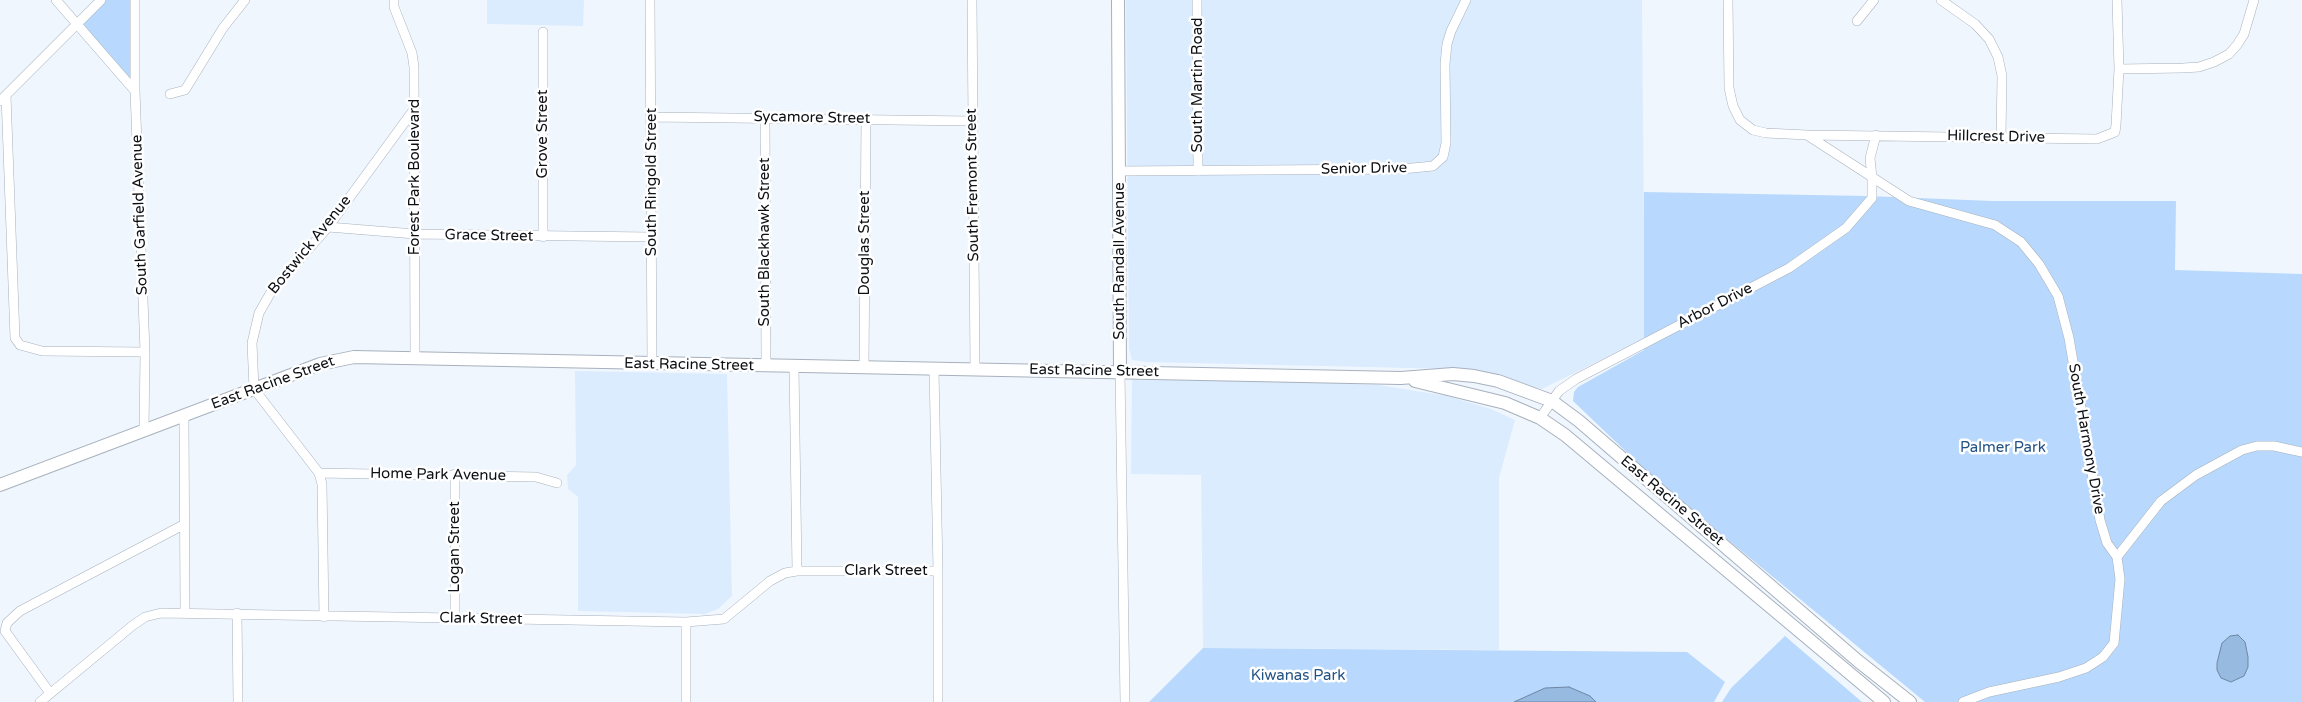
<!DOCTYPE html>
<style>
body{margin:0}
canvas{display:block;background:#f0f6fe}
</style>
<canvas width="2302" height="702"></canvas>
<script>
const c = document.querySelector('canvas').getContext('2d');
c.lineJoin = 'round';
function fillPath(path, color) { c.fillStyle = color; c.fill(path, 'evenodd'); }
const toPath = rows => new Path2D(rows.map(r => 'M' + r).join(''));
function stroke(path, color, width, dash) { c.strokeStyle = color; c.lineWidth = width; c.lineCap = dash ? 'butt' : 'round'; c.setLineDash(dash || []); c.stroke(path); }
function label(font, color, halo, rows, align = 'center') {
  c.font = font + ' "Varela Round",sans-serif'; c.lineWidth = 5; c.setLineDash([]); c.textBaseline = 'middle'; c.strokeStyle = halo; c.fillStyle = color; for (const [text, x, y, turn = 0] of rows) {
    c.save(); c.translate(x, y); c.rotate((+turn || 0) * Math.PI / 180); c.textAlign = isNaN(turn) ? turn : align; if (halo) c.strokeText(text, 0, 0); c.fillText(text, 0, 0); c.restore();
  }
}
const built = toPath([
 [487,0,584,0,583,26,487,24],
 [1126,0,1642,0,1645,338,1542,389,1453,369,1146,362,1132,360,1129,349],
 [575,371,727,374,732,596,718,609,705,614,578,611,578,497,568,489,567,475,576,465],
 [1132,380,1274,381,1379,385,1447,396,1491,409,1515,420,1499,478,1499,650,1203,648,1201,475,1131,474]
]);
const green = toPath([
 [101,0,135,0,135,91,77,26],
 [1644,192,1867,196,1993,201,2176,201,2175,270,2302,274,2302,702,1925,702,1660,484,1573,401,1574,392,1578,387,1644,350],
 [1785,636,1862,702,1722,702,1731,688],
 [1203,648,1687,652,1725,682,1714,702,1149,702]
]);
const water = toPath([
 [2238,635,2245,642,2248,657,2248,667,2244,676,2231,682,2221,678,2217,670,2217,663,2222,643,2230,636,2238,635],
 [1569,687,1590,696,1596,702,1514,702,1545,688,1569,687]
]);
const street = toPath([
 [56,0,135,91],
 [135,0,135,91,145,352,144,431],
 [394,0,394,7,412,53,414,67,415,357],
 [650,0,652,364],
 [972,0,975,370],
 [1197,0,1198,171],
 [1728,0,1729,88,1733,106,1740,120,1753,130,1766,133,1807,135,2097,139,2115,132,2116,125,2119,69,2117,0],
 [1941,0,1975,24,1989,39,1998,57,2002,76,2001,137],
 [1857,21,1874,0],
 [543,32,543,237],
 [2119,69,2183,68,2199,67,2214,62,2229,54,2237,45,2244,34,2254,0],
 [170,94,185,90,223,28,245,0],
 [6,95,15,338,20,345,42,351,145,352],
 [0,101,101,0],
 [652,117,972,121],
 [765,118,766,366],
 [1807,135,1909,201,1995,225,2021,242,2039,264,2058,296,2069,338,2100,520,2107,543,2117,557,2120,579,2114,643,2103,657,2086,668,2059,677,1989,692,1963,702],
 [1119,171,1402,169,1433,166,1443,157,1446,143,1445,64,1447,44,1451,31,1466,0],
 [328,227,415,234,651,237],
 [794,366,797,571],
 [864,367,866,119],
 [934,369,938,571,938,702],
 [1120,371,1125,702],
 [184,416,185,613],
 [1540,418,1559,391,1576,379,1789,268,1846,228,1872,198,1872,178,1870,158,1876,135],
 [319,473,536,477,557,483],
 [2117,557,2161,501,2196,475,2242,450,2257,446,2274,446,2302,452],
 [237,613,238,702],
 [324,617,322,484,319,473,254,389,252,343,259,313,271,292,328,227,415,108],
 [455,619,455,474],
 [50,693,5,631,7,623,20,611,185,524],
 [40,702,132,626,145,617,161,613,686,622,724,619,770,581,785,573,797,571,938,571],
 [686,702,686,622]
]);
const secondary = toPath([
 [1118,0,1120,371],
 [1415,381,1505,403,1540,418,1565,435,1884,702],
 [0,485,320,364,354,357,1401,378,1453,374,1474,376,1498,381,1552,401,1579,421,1858,661,1910,702]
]);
const streetNames = [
 ["South Martin Road",1198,85,-90],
 ["Sycamore Street",812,118,1],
 ["Grove Street",543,134,-90],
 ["Hillcrest Drive",1996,137,1],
 ["Senior Drive",1364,169,-1],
 ["Forest Park Boulevard",415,177,-90],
 ["South Ringold Street",652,182,-90],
 ["South Fremont Street",973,185,-91],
 ["South Garfield Avenue",140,215,-92],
 ["Grace Street",489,236,1],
 ["South Blackhawk Street",765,242,-90],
 ["Douglas Street",865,243,-90],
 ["Bostwick Avenue",310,245,-51],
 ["South Randall Avenue",1120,261,-90],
 ["Arbor Drive",1715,306,-27],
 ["East Racine Street",689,365,1],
 ["East Racine Street",1094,371,1],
 ["East Racine Street",273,383,-20],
 ["South Harmony Drive",2086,439,80],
 ["Home Park Avenue",438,475,1],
 ["East Racine Street",1672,501,40],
 ["Logan Street",455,547,-90],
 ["Clark Street",886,571],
 ["Clark Street",481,619,1]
];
const parkNames = [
 ["Palmer Park",2003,448],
 ["Kiwanas Park",1298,676]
];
fillPath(built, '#dcecff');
fillPath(green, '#b8d9fd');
fillPath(water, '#97bae0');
stroke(water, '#6d87a2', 1);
stroke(street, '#a7b1bd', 10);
stroke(secondary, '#a7b1bd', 14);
stroke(street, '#fff', 9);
stroke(secondary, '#fff', 12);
label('15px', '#0c0f13', '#fff', streetNames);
label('15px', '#235384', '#fff', parkNames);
</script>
